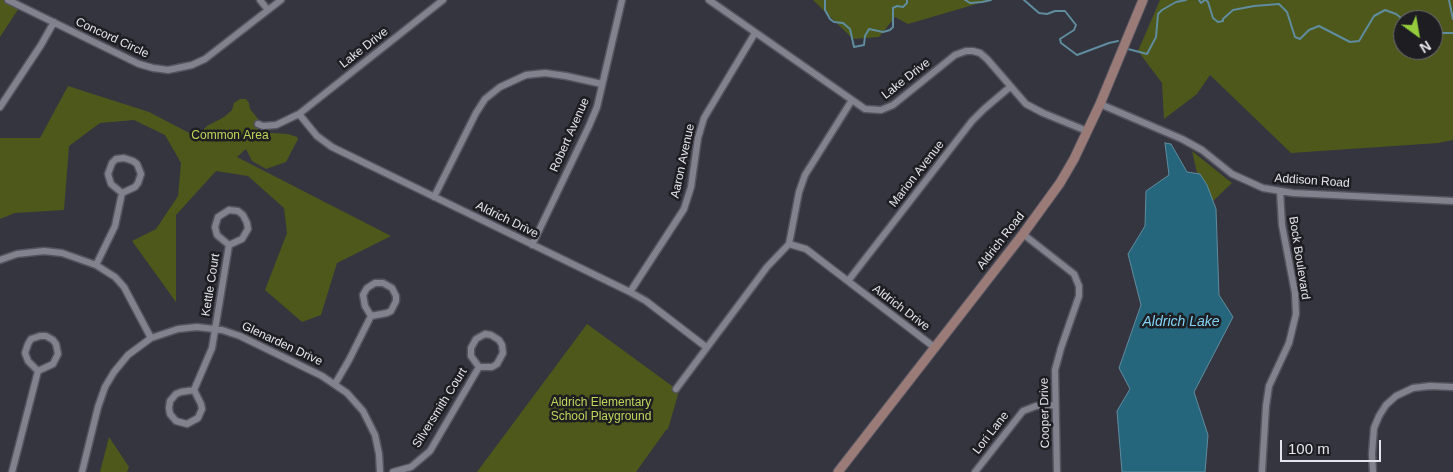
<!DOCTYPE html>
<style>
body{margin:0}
#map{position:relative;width:1453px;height:472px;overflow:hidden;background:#353540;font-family:Helvetica,sans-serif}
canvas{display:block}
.north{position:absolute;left:1393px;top:10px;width:50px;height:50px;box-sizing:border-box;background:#1d1d22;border:1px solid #6d6d73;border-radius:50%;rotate:148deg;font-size:14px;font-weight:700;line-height:20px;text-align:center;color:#e4e4ec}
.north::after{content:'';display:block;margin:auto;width:18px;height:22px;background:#94cc3c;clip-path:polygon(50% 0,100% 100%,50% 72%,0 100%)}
.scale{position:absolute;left:1280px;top:440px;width:101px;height:22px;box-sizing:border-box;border:2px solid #e4e4ec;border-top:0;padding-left:6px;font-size:15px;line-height:18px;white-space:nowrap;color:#e4e4ec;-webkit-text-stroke:4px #1d1d22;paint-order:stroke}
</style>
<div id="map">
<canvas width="1453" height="472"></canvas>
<div class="north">N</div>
<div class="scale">100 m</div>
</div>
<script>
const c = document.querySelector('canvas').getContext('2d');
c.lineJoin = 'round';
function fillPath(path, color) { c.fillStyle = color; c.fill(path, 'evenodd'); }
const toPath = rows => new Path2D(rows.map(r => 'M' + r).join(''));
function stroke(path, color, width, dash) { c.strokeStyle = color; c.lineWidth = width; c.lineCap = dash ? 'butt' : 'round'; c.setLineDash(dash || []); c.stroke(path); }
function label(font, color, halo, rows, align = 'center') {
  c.font = font + ' Helvetica,sans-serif'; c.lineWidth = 5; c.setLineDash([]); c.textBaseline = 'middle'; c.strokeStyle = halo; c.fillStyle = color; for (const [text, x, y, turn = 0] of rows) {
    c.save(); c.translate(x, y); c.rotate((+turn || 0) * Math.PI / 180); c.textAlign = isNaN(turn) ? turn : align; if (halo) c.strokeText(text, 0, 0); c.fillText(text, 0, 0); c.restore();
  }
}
const green = toPath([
 [0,0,7,0,19,8,0,37],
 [813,0,990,0,908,24,895,17,879,37,853,39],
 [1160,0,1453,0,1453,140,1438,143,1291,153,1210,75,1197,94,1164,119,1162,83,1138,51],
 [1403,20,1433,20,1433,50,1403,50],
 [68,86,149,112,203,140,200,133,207,126,224,117,232,110,234,103,240,99,246,99,249,103,250,109,258,119,258,132,288,134,297,137,298,139,286,162,266,169,252,161,246,149,237,157,391,236,337,263,321,315,302,322,265,290,287,233,284,208,248,176,216,171,176,215,176,302,132,241,156,229,178,196,181,163,165,135,134,120,100,123,69,146,64,210,15,213,0,219,0,138,40,138],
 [1192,151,1232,183,1213,201,1200,174,1197,173],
 [587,324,679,391,668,429,666,430,636,472,477,472],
 [109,437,129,467,127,472,100,472]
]);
const water = toPath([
 [1165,143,1171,144,1187,172,1200,174,1207,185,1216,209,1219,295,1233,317,1194,392,1208,435,1205,472,1122,472,1117,411,1130,389,1119,368,1141,305,1128,254,1145,226,1146,191,1169,175,1165,143]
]);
const stream = toPath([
 [825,0,825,10,830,19,834,22,843,23,850,29,854,47,864,45,865,36,869,29,883,32,890,30,893,27,893,8,897,6,903,7,907,3,907,0],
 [965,0,970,3,982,2,991,0],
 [1024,0,1039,13,1047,14,1055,11,1065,11,1076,25,1074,30,1060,39,1061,43,1077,55,1109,43,1118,41],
 [1199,0,1201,3,1205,0],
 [1206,0,1208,2,1213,18,1218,22,1223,21,1223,19,1233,10,1254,6,1279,4,1287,12,1295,37,1300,39,1309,30,1319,26,1350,42,1359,41,1374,16,1385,10,1396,14,1404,20],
 [1449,0,1453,19],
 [1433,35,1440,31,1443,33,1453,33],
 [1128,49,1147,54,1156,37,1158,14,1162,10,1176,2,1186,0]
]);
const street = toPath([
 [8,0,139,64,153,68,168,70,192,65,205,59,281,0],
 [260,0,268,10],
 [709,0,865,109,881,110,893,105,955,55,966,51,973,51,980,53,987,59,1026,104,1043,113,1087,131],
 [1100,104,1182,139,1202,150,1232,174,1263,188,1293,193,1453,201],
 [0,107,41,45,54,22],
 [299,114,317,136,332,147,630,292,646,301,706,347],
 [258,124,263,126,276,125,299,114,443,0],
 [124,158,133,161,137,164,141,174,138,183,135,187,122,193,111,184,108,174,112,163,116,159,124,158],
 [434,197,476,113,485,99,500,87,526,75,545,73,566,76,602,84],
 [229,210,238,211,243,215,247,223,248,229,242,239,229,245,217,235,215,227,218,217,229,210],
 [1023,234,1074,274,1079,286,1079,296,1061,348,1055,370,1057,472],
 [789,244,799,192,805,175,852,100],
 [532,245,589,126,597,107,622,0],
 [0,260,17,254,44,251,62,253,96,265,115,277,124,287,151,338],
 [96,265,115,226,122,193],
 [848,281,972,121,984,109,1010,87],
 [375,283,383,283,392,288,396,296,396,301,391,311,387,313,371,316,365,306,363,295,367,288,375,283],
 [630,292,684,209,691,187,698,138,704,118,755,33],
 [485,334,491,335,499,340,502,345,503,353,497,364,492,367,479,367,471,356,471,348,476,339,485,334],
 [40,336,46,336,53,340,56,344,58,354,53,364,38,371,28,361,25,353,28,344,31,339,40,336],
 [335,384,349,360,371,316],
 [676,389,767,267,789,244,806,249,934,347],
 [194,390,212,348,229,245],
 [194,390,201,404,202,409,198,418,187,424,176,421,170,414,169,408,170,401,176,394,181,392,194,390],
 [12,472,38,371],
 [82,472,98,407,105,387,114,372,128,355,151,338,178,329,197,327,222,330,240,336,322,376,347,393,363,411,375,435,379,454,380,472],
 [393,472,411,467,430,451,479,367],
 [975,472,1023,411,1036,406,1055,405],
 [1262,472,1266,406,1269,386,1289,343,1296,314,1295,293,1282,225,1280,191],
 [1373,472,1372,454,1374,428,1379,416,1386,405,1396,396,1413,388,1430,386,1453,387]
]);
const secondary = toPath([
 [838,472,1023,234,1060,183,1074,159,1100,104,1143,0]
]);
const streetNames = [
 ["Concord Circle",112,38,25],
 ["Lake Drive",364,48,-38],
 ["Lake Drive",906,79,-38],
 ["Robert Avenue",570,135,-66],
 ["Aaron Avenue",683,161,-78],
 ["Marion Avenue",917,174,-52],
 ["Addison Road",1312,181,4],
 ["Aldrich Drive",507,220,26],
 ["Aldrich Road",1001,241,-52],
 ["Bock Boulevard",1299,258,81],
 ["Kettle Court",211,285,-81],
 ["Aldrich Drive",901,308,37],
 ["Glenarden Drive",282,344,25],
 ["Silversmith Court",440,408,-58],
 ["Cooper Drive",1045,413,-91],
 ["Lori Lane",991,433,-52]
];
const parkNames = [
 ["Common Area",230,136],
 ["Aldrich Elementary",601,403],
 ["School Playground",601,417]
];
const waterNames = [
 ["Aldrich Lake",1181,322]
];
fillPath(green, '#4d581a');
fillPath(water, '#26667d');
stroke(water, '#5f8c9e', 1);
stroke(stream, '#5f8c9e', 2);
stroke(street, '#55545e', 9);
stroke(secondary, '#55545e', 11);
stroke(street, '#82828f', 6);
stroke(secondary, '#9b7b78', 9);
label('12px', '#e4e4ec', '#1d1d22', streetNames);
label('12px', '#bfd659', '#1d1d22', parkNames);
label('italic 14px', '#82d3f3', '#1d1d22', waterNames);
</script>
